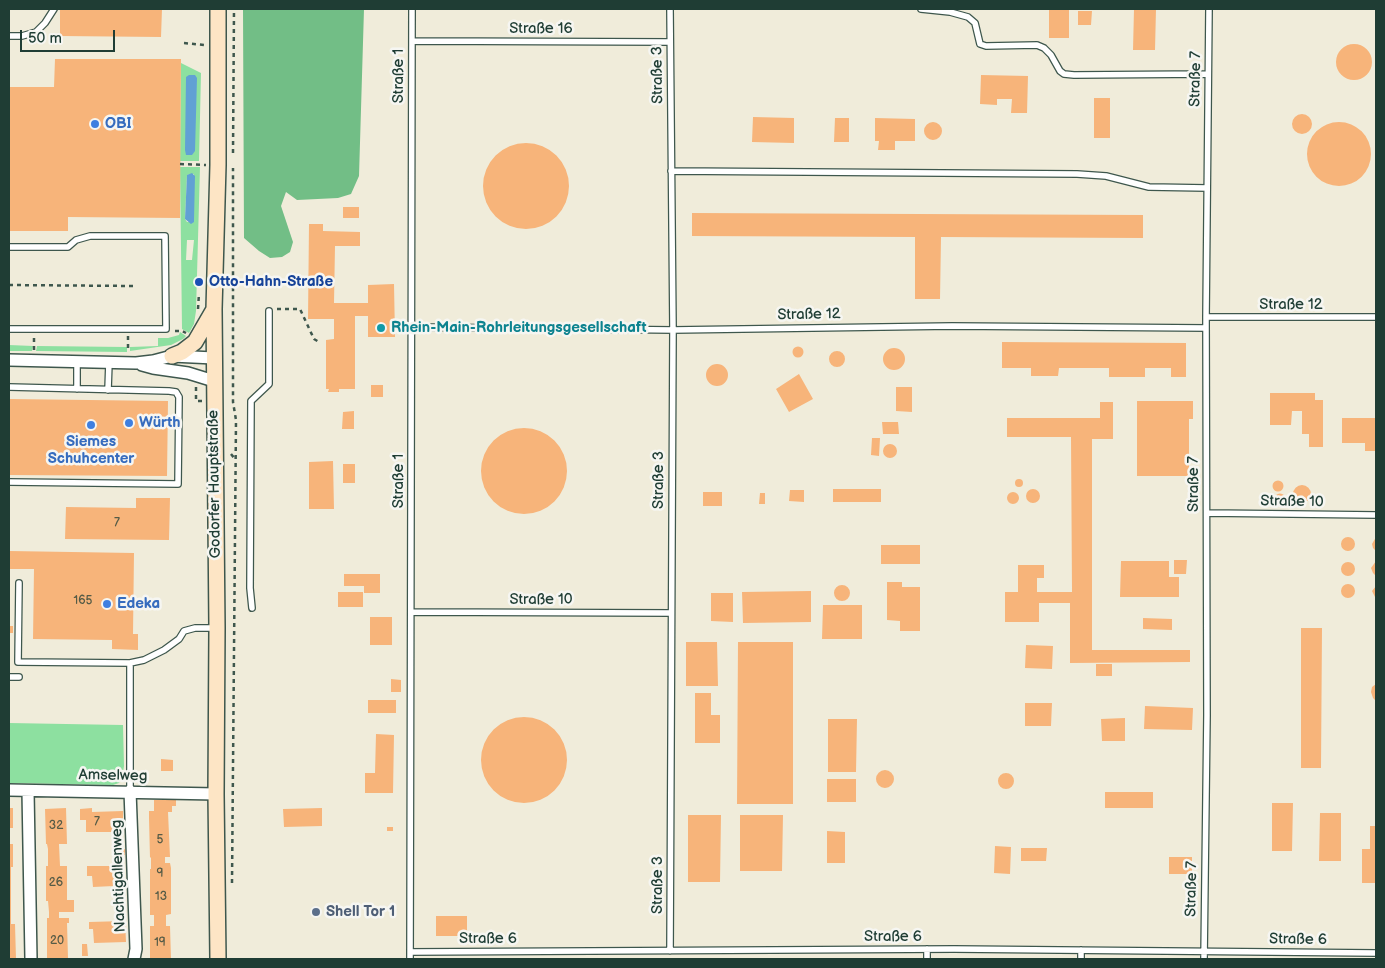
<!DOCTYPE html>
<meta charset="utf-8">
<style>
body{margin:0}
#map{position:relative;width:1385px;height:968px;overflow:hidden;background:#f0ecda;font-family:"Balsamiq Sans",sans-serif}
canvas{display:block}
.frame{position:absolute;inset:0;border:10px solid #1f3d34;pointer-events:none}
.scale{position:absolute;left:20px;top:30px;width:95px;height:22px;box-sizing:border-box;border:2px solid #1f3d34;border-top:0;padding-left:6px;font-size:15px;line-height:18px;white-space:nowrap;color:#1f3d34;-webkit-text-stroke:4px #f6f6f2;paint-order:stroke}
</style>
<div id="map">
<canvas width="1385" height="968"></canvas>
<div class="frame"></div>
<div class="scale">50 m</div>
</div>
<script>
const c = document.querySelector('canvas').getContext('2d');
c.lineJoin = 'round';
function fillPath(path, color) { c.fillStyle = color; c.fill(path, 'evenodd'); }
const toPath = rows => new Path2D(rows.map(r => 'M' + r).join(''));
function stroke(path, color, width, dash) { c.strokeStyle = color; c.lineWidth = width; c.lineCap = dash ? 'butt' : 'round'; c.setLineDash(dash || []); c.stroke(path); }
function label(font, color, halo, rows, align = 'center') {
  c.font = font + ' "Balsamiq Sans",sans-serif'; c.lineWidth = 5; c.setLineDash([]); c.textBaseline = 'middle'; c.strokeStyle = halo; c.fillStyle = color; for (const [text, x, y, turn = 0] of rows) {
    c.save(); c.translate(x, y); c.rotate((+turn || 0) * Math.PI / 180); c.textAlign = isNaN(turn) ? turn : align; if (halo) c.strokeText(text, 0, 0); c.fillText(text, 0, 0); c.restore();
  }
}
const green = toPath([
 [181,63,201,73,199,161,180,161],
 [180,167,200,167,196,311,194,324,189,333,182,329],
 [194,174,194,222,187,222,185,219,187,175],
 [187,240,194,240,192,260,186,260],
 [180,332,186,336,183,339,171,345,130,351,130,347,158,346,158,338,168,338,179,335],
 [9,345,33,346,32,351,9,351],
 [37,346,127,347,127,352,36,351],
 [9,723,123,725,124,766,122,778,119,783,113,785,9,783]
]);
const forest = toPath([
 [243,9,364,9,359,176,351,194,338,198,297,200,286,192,281,206,293,242,290,252,282,257,270,258,259,251,244,238]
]);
const water = toPath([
 [189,75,195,75,197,78,195,151,192,155,186,155,185,150,186,77],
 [192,173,195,176,194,220,194,222,191,224,185,219,187,175]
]);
const building = toPath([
 [60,9,162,9,161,37,60,36],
 [1049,9,1069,9,1069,38,1049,38],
 [1134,9,1156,9,1155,50,1133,50],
 [1078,11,1092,11,1091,25,1078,25],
 '1336 62a18 18 0 1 1 36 0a18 18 0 1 1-36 0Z',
 [55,59,181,59,180,218,68,217,68,231,9,231,9,87,54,87],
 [981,75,1028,76,1027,113,1011,113,1012,99,997,99,997,105,980,104],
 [1094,98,1110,98,1110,138,1094,138],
 '1292 124a10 10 0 1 1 20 0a10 10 0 1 1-20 0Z',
 [753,117,794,118,794,143,752,142],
 [835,118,849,118,849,142,834,142],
 [875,118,915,119,915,141,895,141,895,150,878,150,879,141,875,141],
 '924 131a9 9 0 1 1 18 0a9 9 0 1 1-18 0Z',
 '1307 154a32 32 0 1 1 64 0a32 32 0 1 1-64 0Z',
 '483 186a43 43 0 1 1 86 0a43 43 0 1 1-86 0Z',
 [343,207,359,207,359,218,343,218],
 [692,213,1143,215,1143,238,941,237,940,299,915,299,915,237,692,236],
 [309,224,323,224,323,231,360,232,360,246,335,246,334,303,368,303,368,285,394,284,395,337,368,337,368,316,355,316,355,389,339,389,339,392,328,392,329,389,326,389,326,340,334,339,334,319,308,319],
 [1002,342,1186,343,1186,377,1171,377,1171,368,1145,368,1145,377,1109,377,1109,368,1059,368,1058,376,1031,376,1031,368,1002,368],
 '792.5 352a5.5 5.5 0 1 1 11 0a5.5 5.5 0 1 1-11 0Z',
 '883 359a11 11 0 1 1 22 0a11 11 0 1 1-22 0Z',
 '829 359a8 8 0 1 1 16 0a8 8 0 1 1-16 0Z',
 '706 375a11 11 0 1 1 22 0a11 11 0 1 1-22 0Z',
 [799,374,813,399,789,412,776,389],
 [371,385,383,385,383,397,371,397],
 [896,387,912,387,912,412,896,411],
 [1270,393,1315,393,1315,400,1323,400,1323,447,1309,447,1309,434,1302,434,1302,411,1292,411,1291,425,1270,425],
 [9,399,168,401,167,476,9,475],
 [1137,401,1193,401,1193,419,1189,419,1189,476,1137,476],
 [1100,402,1113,402,1113,439,1092,439,1092,650,1190,650,1190,662,1070,663,1070,603,1039,603,1039,622,1005,622,1005,592,1018,592,1018,565,1044,565,1044,578,1037,578,1037,592,1072,592,1071,437,1007,437,1007,418,1100,418],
 [354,411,354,429,342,429,343,412],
 [1342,418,1376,418,1376,451,1365,451,1365,443,1342,443],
 [882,422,898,422,899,434,883,434],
 '481 471a43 43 0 1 1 86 0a43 43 0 1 1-86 0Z',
 [872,438,880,438,879,456,871,455],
 '883 451a7 7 0 1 1 14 0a7 7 0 1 1-14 0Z',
 [333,461,334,509,309,509,309,462],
 [343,464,355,464,355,483,343,483],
 '1015 483a4 4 0 1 1 8 0a4 4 0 1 1-8 0Z',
 '1272.5 486a5.5 5.5 0 1 1 11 0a5.5 5.5 0 1 1-11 0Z',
 '1293 494a9 9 0 1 1 18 0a9 9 0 1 1-18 0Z',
 '1026 496a7 7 0 1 1 14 0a7 7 0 1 1-14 0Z',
 [833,489,881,489,881,502,833,502],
 [790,490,804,490,804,502,789,501],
 [703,492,722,492,722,506,703,506],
 '1007 498a6 6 0 1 1 12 0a6 6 0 1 1-12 0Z',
 [760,493,765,493,765,504,759,504],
 '1274.5 499a5.5 5.5 0 1 1 11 0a5.5 5.5 0 1 1-11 0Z',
 [136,498,170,498,169,540,65,539,66,507,136,508],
 '1341 544a7 7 0 1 1 14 0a7 7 0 1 1-14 0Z',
 [1376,537,1376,551,1373,548,1372,544],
 [881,545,920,545,920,564,881,564],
 [9,551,134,553,133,634,138,634,138,650,112,649,112,640,33,639,34,569,9,569],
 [1174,560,1187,560,1186,574,1174,574],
 [1121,561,1169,561,1169,577,1179,577,1179,597,1120,597],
 [1376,561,1376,576,1373,573,1371,568],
 '1341 569a7 7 0 1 1 14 0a7 7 0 1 1-14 0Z',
 [344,574,380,574,380,593,364,593,364,586,344,586],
 [887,582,902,582,902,587,920,587,920,631,900,631,900,621,887,620],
 '1341 591a7 7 0 1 1 14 0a7 7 0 1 1-14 0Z',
 '834 593a8 8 0 1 1 16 0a8 8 0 1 1-16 0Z',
 [1376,586,1376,599,1372,591],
 [811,591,811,622,743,623,742,592],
 [338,592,363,592,363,607,338,607],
 [711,593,733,593,733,622,711,621],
 [823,605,862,605,862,639,822,639],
 [370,617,392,617,392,645,370,645],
 [1143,618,1172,619,1172,630,1143,629],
 [9,626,13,626,13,633,9,633],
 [1301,628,1322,628,1321,768,1301,768],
 [686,642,717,642,718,686,686,686],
 [738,642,793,642,793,804,737,804],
 [1026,645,1053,646,1052,669,1025,668],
 [1096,664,1112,664,1112,676,1096,676],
 [391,679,401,680,401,692,391,692],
 [1376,684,1376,701,1373,698,1371,692,1372,687],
 [695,693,711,693,711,715,720,715,720,743,695,743],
 [368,700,396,700,396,713,368,713],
 [1025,703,1052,703,1051,726,1025,726],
 [1145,706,1193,708,1192,730,1144,729],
 '481 760a43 43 0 1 1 86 0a43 43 0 1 1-86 0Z',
 [1125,718,1125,741,1102,741,1101,719],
 [828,719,857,719,856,772,828,772],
 [376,734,394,735,393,793,365,793,365,773,375,773],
 [161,759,173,760,173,771,161,771],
 '876 779a9 9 0 1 1 18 0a9 9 0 1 1-18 0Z',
 '998 781a8 8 0 1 1 16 0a8 8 0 1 1-16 0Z',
 [827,779,856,779,856,802,827,802],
 [1105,792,1153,792,1153,808,1105,808],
 [154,800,176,800,176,806,172,806,172,812,168,812,170,857,165,857,165,863,170,863,171,868,171,914,166,915,166,926,170,926,171,959,150,959,150,926,154,926,154,915,150,915,150,869,151,869,151,857,150,858,149,818,149,811,154,811],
 [1272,803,1293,803,1292,851,1272,851],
 [9,808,13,808,13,828,9,828],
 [66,808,67,844,59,844,60,866,67,866,67,900,74,900,74,912,59,912,59,918,69,918,69,923,67,923,68,958,47,958,47,918,49,918,49,912,48,901,46,901,46,866,48,866,48,849,47,844,46,844,45,809],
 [92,808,92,812,123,811,123,832,86,832,86,820,80,820,80,809],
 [322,808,322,826,284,827,283,809],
 [1320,813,1341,813,1341,861,1319,861],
 [688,815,721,815,720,882,688,882],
 [740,815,783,815,782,871,740,871],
 [1370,826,1376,826,1376,883,1362,883,1362,849,1370,849],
 [387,827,393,827,393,831,387,831],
 [827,831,845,832,845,863,827,863],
 [9,844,13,844,13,867,11,867,11,924,15,924,16,959,9,959],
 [995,846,1011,847,1010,874,994,873],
 [1021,848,1047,848,1046,861,1021,861],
 [125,849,125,855,113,855,113,850],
 [1169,857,1192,857,1192,874,1169,874],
 [87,866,124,866,124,888,114,888,114,886,93,887,92,876,87,876],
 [436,916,467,916,467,936,436,936],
 [125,921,126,942,94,943,93,929,89,929,89,922],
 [82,944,87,944,88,956,82,956]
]);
const path = toPath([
 [184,43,204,45],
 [233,153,234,9],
 [180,164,206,165],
 [9,285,136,286],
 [198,309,199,293],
 [277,309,300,309,314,339,319,342],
 [175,331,182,331,186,333],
 [128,336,128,351],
 [34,350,34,338],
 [196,387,196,401,202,401],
 [231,454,235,459],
 [232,883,236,420,233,402,233,168]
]);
const service = toPath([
 [921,9,950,12,968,17,975,23,980,44,986,46,1037,45,1044,48,1051,55,1060,71,1064,74,1074,75,1208,74],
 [9,36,22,36,36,32,45,23,54,9],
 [412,41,670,42],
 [671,171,1077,174,1106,176,1149,187,1207,188],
 [9,247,68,247,76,240,90,236,165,236,166,329,9,329],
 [1206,317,1376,317],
 [412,327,673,330,952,326,1206,328],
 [9,387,169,391,176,392,179,397,178,484,9,482],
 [77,389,77,361],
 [108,390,109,362],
 [1207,513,1376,515],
 [19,583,18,662,130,663,144,660,164,650,179,639,184,631,195,628,215,628],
 [252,608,250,588,251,401,269,384,269,311],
 [411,612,671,613],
 [130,663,130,791],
 [9,677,19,677],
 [1081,950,1081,959],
 [670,951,673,330,670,9],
 [410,952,954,949,1376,953],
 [410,959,412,9],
 [927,959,927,949],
 [1204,959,1207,715,1206,317,1209,9]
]);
const minor = toPath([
 [9,360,136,363,153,361,172,356,214,358],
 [142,365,153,368,188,373,214,381],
 [9,790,216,794],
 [28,791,31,959],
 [130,791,136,949,134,959]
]);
const secondary = toPath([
 [172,356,182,352,195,342,213,311],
 [218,959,216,794,217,628,214,309,218,165,218,9]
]);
const markers = [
 [95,124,5,"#3f7fe0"],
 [199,282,5,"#1a4fb4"],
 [381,328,5,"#0f9aa8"],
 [129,423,5,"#3f7fe0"],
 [91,425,5,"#3f7fe0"],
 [107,604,5,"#3f7fe0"],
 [316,912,5,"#5c6f8a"]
];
const numberNames = [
 ["7",117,523],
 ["165",83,601],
 ["7",97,822],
 ["32",56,826],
 ["5",160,840],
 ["9",160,874],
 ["26",56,883],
 ["13",161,897],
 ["20",57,941],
 ["19",160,943]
];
const streetNames = [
 ["Straße 16",541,29],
 ["Straße 3",658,75,-91],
 ["Straße 1",399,76,-90],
 ["Straße 7",1196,79,-89],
 ["Straße 12",1291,305],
 ["Straße 12",809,315,-1],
 ["Straße 3",659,480,-90],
 ["Straße 1",399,481,-90],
 ["Godorfer Hauptstraße",215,484,-91],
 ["Straße 7",1194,484,-90],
 ["Straße 10",1292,502,1],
 ["Straße 10",541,600],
 ["Amselweg",113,776,1],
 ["Nachtigallenweg",119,876,-92],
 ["Straße 3",658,885,-90],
 ["Straße 7",1192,889,-89],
 ["Straße 6",893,937],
 ["Straße 6",488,939],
 ["Straße 6",1298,940,1]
];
const shopNames = [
 ["OBI",105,124],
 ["Würth",139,423],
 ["Siemes",91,442,"center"],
 ["Schuhcenter",91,459,"center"],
 ["Edeka",117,604]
];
const transitNames = [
 ["Otto-Hahn-Straße",209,282]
];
const cultureNames = [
 ["Rhein-Main-Rohrleitungsgesellschaft",391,328]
];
const serviceNames = [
 ["Shell Tor 1",326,912]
];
fillPath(green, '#8de0a0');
fillPath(forest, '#72be86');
fillPath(water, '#61a1d4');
fillPath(building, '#f7b47a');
stroke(service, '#3e574d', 8);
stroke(minor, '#3e574d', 14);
stroke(secondary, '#3e574d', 18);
stroke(path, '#3e574d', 2.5, [4, 4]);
stroke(service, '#fff', 5.5);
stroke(minor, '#fff', 11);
stroke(secondary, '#fde5c5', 15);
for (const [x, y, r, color] of markers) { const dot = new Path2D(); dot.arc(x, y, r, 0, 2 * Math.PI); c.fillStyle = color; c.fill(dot); stroke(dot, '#f6f6f2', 2); }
label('12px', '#555b46', null, numberNames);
label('15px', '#1f3d34', '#f6f6f2', streetNames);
label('bold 15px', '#366cbe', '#f6f6f2', shopNames, 'left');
label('bold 15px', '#164399', '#f6f6f2', transitNames, 'left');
label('bold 15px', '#0d838f', '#f6f6f2', cultureNames, 'left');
label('bold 15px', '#4e5e75', '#f6f6f2', serviceNames, 'left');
</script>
